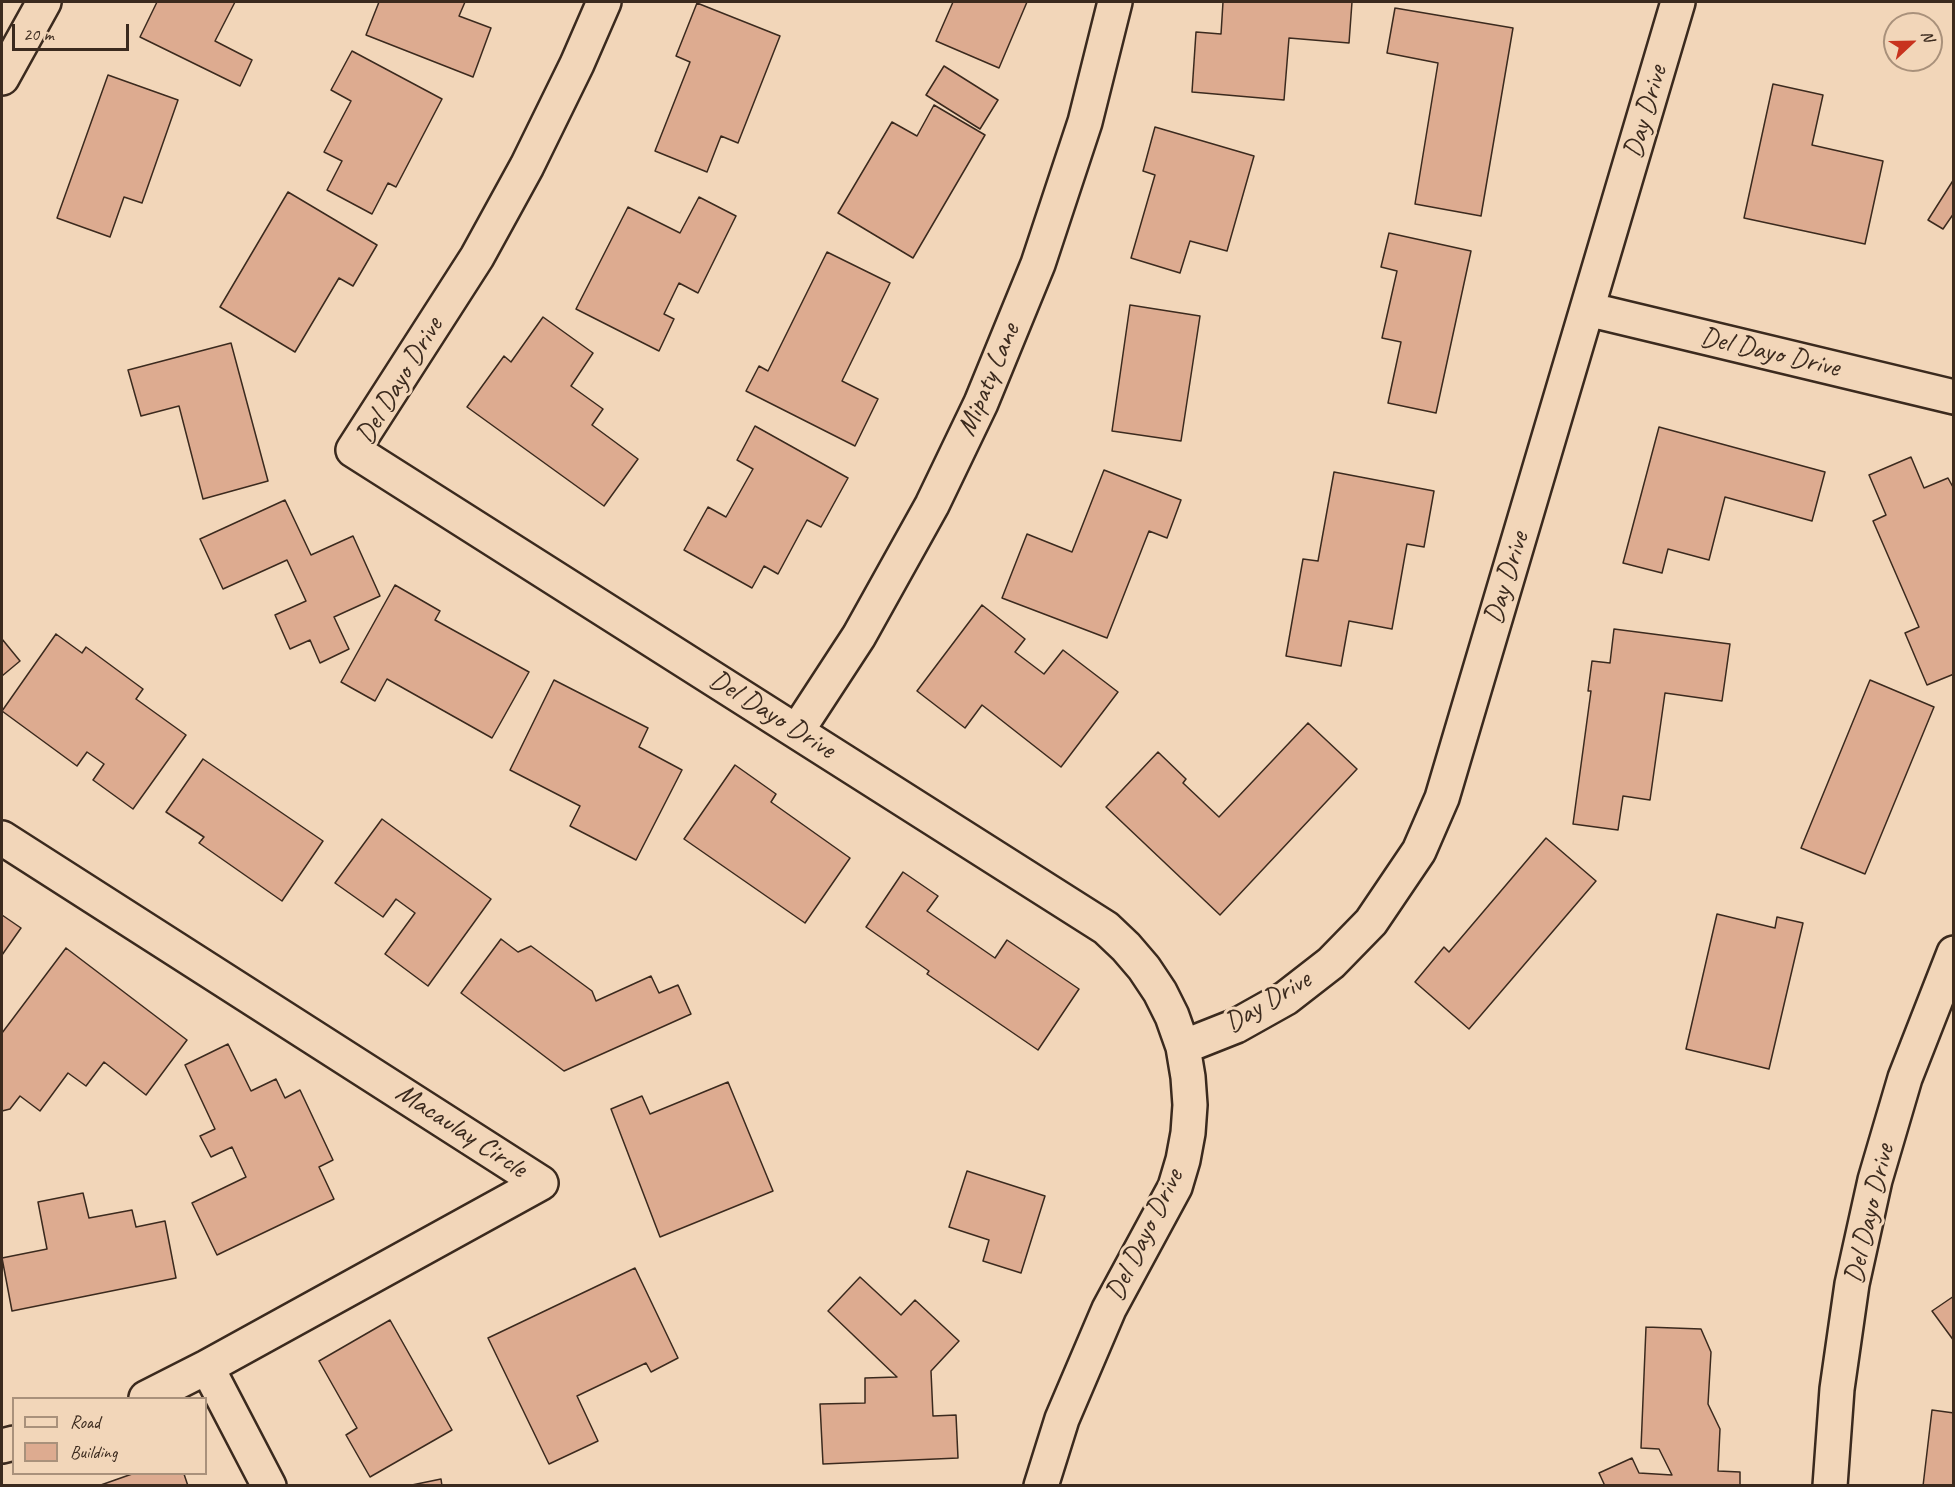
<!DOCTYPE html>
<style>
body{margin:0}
#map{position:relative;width:1955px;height:1487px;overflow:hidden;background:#f2d6b9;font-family:Caveat,sans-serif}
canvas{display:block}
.frame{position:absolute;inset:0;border:3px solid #3b2a1e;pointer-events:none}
.legend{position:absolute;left:12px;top:1397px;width:195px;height:78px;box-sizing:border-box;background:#f2d6b9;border:2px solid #a9917b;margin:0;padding:8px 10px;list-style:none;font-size:18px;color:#3b2a1e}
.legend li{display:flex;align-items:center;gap:12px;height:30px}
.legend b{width:30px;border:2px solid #a9917b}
.north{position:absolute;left:1883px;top:12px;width:60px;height:60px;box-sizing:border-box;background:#f2d6b9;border:2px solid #a9917b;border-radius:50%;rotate:68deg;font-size:16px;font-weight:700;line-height:24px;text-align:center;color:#3b2a1e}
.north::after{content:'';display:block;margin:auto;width:21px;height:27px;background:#c8321e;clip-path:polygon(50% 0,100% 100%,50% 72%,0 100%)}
.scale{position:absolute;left:12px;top:24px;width:117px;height:27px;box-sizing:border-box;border:3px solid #3b2a1e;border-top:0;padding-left:8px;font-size:18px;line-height:21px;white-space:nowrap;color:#3b2a1e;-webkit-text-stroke:4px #f2d6b9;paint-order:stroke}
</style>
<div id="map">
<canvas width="1955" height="1487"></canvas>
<div class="frame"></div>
<ul class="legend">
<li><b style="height:8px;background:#f2d6b9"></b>Road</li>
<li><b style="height:16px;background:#ddab90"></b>Building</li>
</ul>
<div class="north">N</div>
<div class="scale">20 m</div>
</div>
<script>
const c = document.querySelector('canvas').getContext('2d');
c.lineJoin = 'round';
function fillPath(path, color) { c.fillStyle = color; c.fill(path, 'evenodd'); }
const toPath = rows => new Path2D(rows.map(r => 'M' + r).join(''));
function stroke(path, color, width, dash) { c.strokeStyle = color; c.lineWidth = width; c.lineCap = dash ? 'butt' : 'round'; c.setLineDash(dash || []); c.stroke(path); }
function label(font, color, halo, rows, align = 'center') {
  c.font = font + ' Caveat,sans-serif'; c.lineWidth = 6; c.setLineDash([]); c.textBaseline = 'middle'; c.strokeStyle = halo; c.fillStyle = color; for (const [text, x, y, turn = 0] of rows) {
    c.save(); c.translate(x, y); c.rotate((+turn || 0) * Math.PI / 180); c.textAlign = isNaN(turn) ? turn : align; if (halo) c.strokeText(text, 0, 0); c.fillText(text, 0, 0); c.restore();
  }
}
const building = toPath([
 [157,2,235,2,215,41,252,60,240,86,140,37,157,2],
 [379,2,465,2,459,16,491,28,473,77,366,35,379,2],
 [953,2,1027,2,999,68,936,41,953,2],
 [1223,2,1352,2,1349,43,1289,38,1284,100,1192,92,1196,32,1221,34,1223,2],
 [697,3,780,36,738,143,721,136,707,172,655,151,690,62,676,56,697,3],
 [1395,8,1513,28,1481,216,1415,204,1438,63,1387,53,1395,8],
 [352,51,442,99,396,187,388,183,372,214,327,190,342,161,324,152,351,101,331,90,352,51],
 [944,66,998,100,980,129,926,95,944,66],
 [108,75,178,100,142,203,124,197,110,237,57,218,108,75],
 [1773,84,1823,95,1812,145,1883,161,1865,244,1744,218,1773,84],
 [934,105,985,135,913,258,838,213,892,122,917,136,934,105],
 [1155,127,1254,156,1227,251,1190,241,1180,273,1131,258,1155,175,1143,171,1155,127],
 [1954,179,1954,213,1943,229,1928,220,1954,179],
 [288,192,377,245,353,286,339,278,295,352,220,307,288,192],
 [699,197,736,216,698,293,679,283,664,314,674,319,659,351,576,309,628,207,680,233,699,197],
 [1389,233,1471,251,1436,413,1388,403,1401,342,1382,338,1397,271,1381,267,1389,233],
 [827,252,890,283,842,381,878,399,855,446,746,391,759,366,768,371,827,252],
 [1130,305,1200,316,1181,441,1112,431,1130,305],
 [543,317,593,353,571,386,603,409,592,425,638,459,604,506,467,407,504,356,511,362,543,317],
 [231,343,268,481,203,499,179,406,141,416,128,370,231,343],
 [755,426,848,478,821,527,807,520,778,574,764,566,752,588,684,550,708,507,726,517,753,469,737,460,755,426],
 [1659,427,1825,472,1812,521,1725,497,1709,560,1668,549,1662,573,1623,563,1659,427],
 [1911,457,1924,488,1948,478,1954,489,1954,674,1927,685,1905,633,1919,627,1873,521,1886,515,1869,475,1911,457],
 [1104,470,1181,500,1167,538,1149,531,1107,638,1002,598,1027,534,1072,552,1104,470],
 [1334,472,1434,491,1424,547,1407,544,1392,629,1349,621,1341,666,1286,656,1303,559,1318,561,1334,472],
 [285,500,311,555,353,536,380,596,334,617,349,649,320,663,310,640,290,649,275,615,306,601,287,560,223,589,200,539,285,500],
 [395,585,440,611,435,620,529,672,492,738,387,679,375,701,341,682,395,585],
 [982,605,1025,639,1015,652,1044,674,1063,650,1118,692,1061,767,982,705,965,728,917,691,982,605],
 [1614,629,1730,644,1722,701,1665,693,1650,800,1623,796,1618,830,1573,824,1591,691,1588,691,1592,661,1610,663,1614,629],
 [56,634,82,653,86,647,143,689,136,699,186,735,133,809,93,780,104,764,87,752,77,766,2,711,56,634],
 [2,639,20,661,2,676,2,639],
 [554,680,648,728,639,747,682,770,636,860,570,826,580,806,510,770,554,680],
 [1870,680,1934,707,1865,874,1801,848,1870,680],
 [1308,723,1357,769,1220,915,1106,807,1158,752,1186,779,1183,783,1219,817,1308,723],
 [203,759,323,841,282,901,199,843,204,837,166,812,203,759],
 [735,765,776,794,771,802,850,858,805,923,684,839,735,765],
 [382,819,491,899,428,986,385,954,415,913,396,899,383,917,335,883,382,819],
 [1546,838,1596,881,1469,1029,1415,982,1444,947,1449,952,1546,838],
 [903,872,938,896,927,911,995,958,1007,940,1079,989,1038,1050,927,974,929,971,866,927,903,872],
 [1717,914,1775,928,1777,917,1803,923,1769,1069,1686,1049,1717,914],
 [2,915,21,928,2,955,2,915],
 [501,939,518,952,531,946,592,991,596,1001,651,976,659,993,678,985,691,1014,564,1071,461,993,501,939],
 [66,948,187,1040,146,1095,104,1062,86,1086,68,1073,40,1111,20,1096,10,1109,2,1111,2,1033,66,948],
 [228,1044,251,1091,276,1079,285,1098,300,1090,333,1160,319,1167,334,1199,217,1255,192,1203,246,1177,232,1147,211,1157,200,1136,215,1129,185,1065,228,1044],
 [728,1082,773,1191,660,1237,611,1109,642,1096,650,1114,728,1082],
 [967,1171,1045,1196,1021,1273,983,1261,989,1240,949,1227,967,1171],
 [83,1193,89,1218,132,1210,136,1227,165,1221,176,1278,12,1311,2,1258,47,1249,38,1202,83,1193],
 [635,1268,678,1358,651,1372,646,1363,577,1396,598,1441,549,1464,488,1338,635,1268],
 [860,1277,901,1315,915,1300,959,1341,931,1371,933,1416,956,1415,958,1458,823,1464,820,1404,865,1403,865,1378,897,1377,828,1311,860,1277],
 [1954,1296,1954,1341,1932,1311,1954,1296],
 [390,1320,452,1430,370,1477,346,1435,357,1428,319,1361,390,1320],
 [1646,1327,1701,1329,1711,1352,1708,1404,1720,1429,1718,1471,1740,1472,1740,1486,1605,1486,1599,1473,1632,1458,1639,1473,1672,1475,1659,1449,1641,1448,1646,1327],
 [1932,1410,1954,1413,1954,1486,1923,1486,1932,1410],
 [132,1474,184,1474,188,1486,98,1486,132,1474],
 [441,1479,442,1486,407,1486,441,1479]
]);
const minor = toPath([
 [604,2,577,64,527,166,477,257,353,450,1106,928,1126,947,1144,968,1160,992,1172,1016,1183,1047,1188,1077,1190,1105,1188,1133,1183,1160,1175,1187,1109,1309,1062,1419,1041,1486],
 [2,78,44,2],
 [1587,309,1954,397],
 [797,731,859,636,932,505,981,403,1038,264,1085,122,1115,2],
 [2,838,541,1183,207,1367,146,1398],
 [1183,1047,1236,1026,1286,998,1331,963,1371,922,1419,851,1442,798,1678,2],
 [207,1367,269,1486],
 [2,1446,14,1443],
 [1830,1486,1837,1389,1852,1284,1875,1180,1905,1078,1954,953]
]);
const streetNames = [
 ["Day Drive",1646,112,-74],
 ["Del Dayo Drive",1770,353,13],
 ["Mipaty Lane",989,380,-67],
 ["Del Dayo Drive",400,381,-59],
 ["Day Drive",1507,578,-73],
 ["Del Dayo Drive",772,715,32],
 ["Day Drive",1268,1002,-31],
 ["Macaulay Circle",461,1131,33],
 ["Del Dayo Drive",1870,1214,-77],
 ["Del Dayo Drive",1145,1235,-64]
];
fillPath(building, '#ddab90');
stroke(building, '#3b2a1e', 1.5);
stroke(minor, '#3b2a1e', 38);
stroke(minor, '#f2d6b9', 33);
label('28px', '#3b2a1e', '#f2d6b9', streetNames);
</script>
